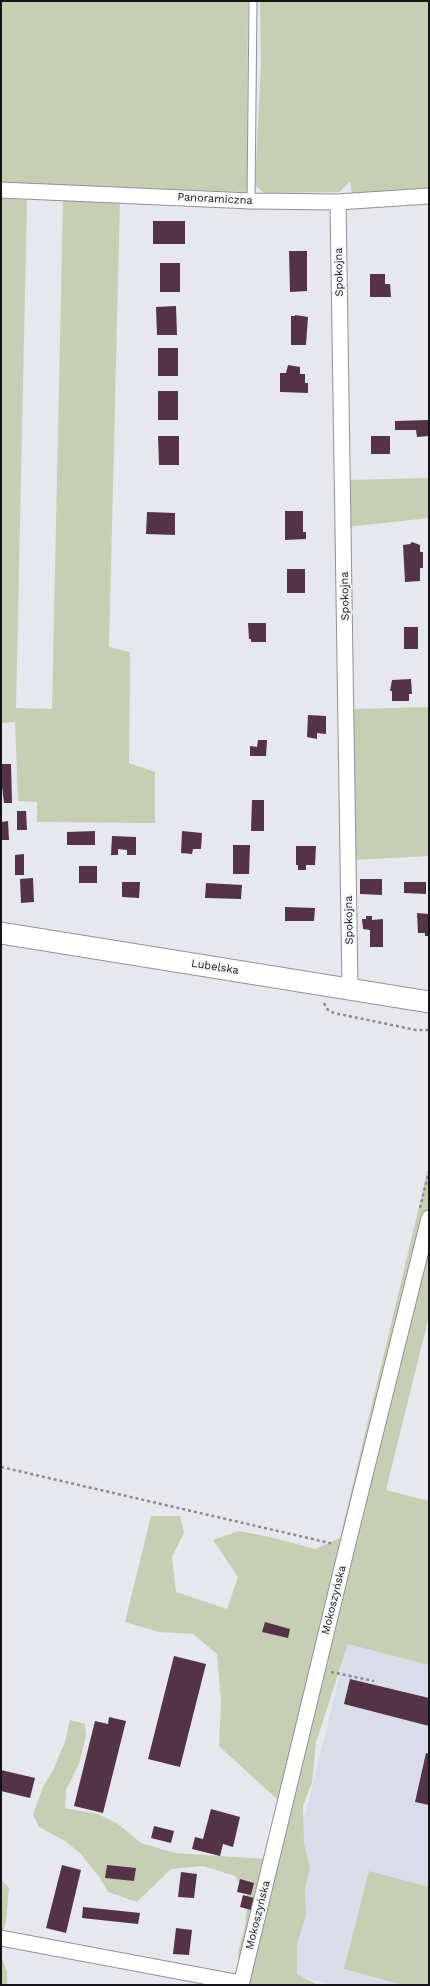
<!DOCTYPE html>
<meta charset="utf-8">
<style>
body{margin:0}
#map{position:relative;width:430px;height:1986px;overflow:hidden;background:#e7e8ed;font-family:"Work Sans",sans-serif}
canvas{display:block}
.frame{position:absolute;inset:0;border:2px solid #151517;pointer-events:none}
</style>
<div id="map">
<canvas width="430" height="1986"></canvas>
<div class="frame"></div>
</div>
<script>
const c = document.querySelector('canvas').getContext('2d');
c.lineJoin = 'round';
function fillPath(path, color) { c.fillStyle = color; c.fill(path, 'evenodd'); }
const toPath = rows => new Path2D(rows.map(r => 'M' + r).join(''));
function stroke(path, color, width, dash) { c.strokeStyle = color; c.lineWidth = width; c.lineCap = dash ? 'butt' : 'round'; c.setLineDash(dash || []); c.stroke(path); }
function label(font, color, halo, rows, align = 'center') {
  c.font = font + ' "Work Sans",sans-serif'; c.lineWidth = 4; c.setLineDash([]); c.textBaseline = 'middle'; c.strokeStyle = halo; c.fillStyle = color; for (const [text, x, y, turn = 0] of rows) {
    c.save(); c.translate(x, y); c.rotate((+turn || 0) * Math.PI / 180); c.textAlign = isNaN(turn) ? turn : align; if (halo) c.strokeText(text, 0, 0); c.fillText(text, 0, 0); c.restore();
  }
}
const built = toPath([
 [348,1643,429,1665,429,1985,334,1985,267,1968]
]);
const green = toPath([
 [1,1,248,1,247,192,1,183],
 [260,1,429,1,429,189,352,193,350,182,339,192,264,193,255,185,261,64],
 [1,198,27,200,16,708,52,709,63,201,120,201,109,647,130,652,129,763,155,772,155,823,37,822,37,802,18,801,15,722,1,723],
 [429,478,429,518,347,527,345,480],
 [429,707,429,856,353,860,354,709],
 [429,1165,429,1316,386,1490,429,1501,429,1665,348,1644,316,1742,312,1782,303,1806,304,1844,310,1868,305,1889,306,1915,297,1944,297,1974,318,1985,240,1985,238,1952,245,1926,248,1897,235,1876,203,1866,171,1869,137,1902,108,1892,100,1878,81,1854,65,1841,39,1827,33,1815,43,1787,53,1770,65,1742,70,1720,85,1724,86,1736,79,1764,66,1790,65,1808,98,1814,118,1824,141,1843,175,1853,266,1859,280,1802,219,1746,221,1701,217,1654,193,1634,159,1632,125,1622,151,1516,180,1516,184,1533,172,1557,176,1592,227,1609,238,1577,213,1540,239,1531,270,1537,315,1549,340,1538],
 [369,1871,429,1887,429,1985,403,1985,344,1969],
 [1,1880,9,1888,6,1921,1,1940],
 [1,1956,7,1972,7,1985,1,1985]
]);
const building = toPath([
 [153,221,185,221,185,244,153,244],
 [289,251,307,251,307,291,290,292],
 [160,263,180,263,180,292,160,292],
 [370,274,385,274,385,284,390,284,391,297,370,297],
 [176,306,177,335,157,335,156,307],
 [295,315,308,317,306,345,291,345,291,316,295,316],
 [158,348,178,348,178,376,158,376],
 [288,365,300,367,300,374,305,374,305,383,308,383,308,393,280,392,280,373,286,373],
 [158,391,178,391,178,420,158,420],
 [429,420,429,436,417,437,416,430,395,430,395,421],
 [158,436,179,436,179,465,159,465],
 [371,436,390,436,390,454,371,454],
 [285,511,303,511,303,532,306,532,306,539,285,540],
 [147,512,175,513,175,535,146,534],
 [412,542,420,545,420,552,423,552,423,568,420,568,420,581,405,582,403,545,410,544],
 [287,569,305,569,305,593,287,593],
 [248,623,266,623,266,642,251,642,251,639,249,639],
 [404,627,418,627,418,649,404,649],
 [411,679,412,694,409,694,409,701,392,701,392,691,390,691,392,680],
 [308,715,326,716,326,734,317,733,317,739,307,737],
 [258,740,267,740,266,756,250,756,250,746,257,747],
 [2,764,11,764,12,803,4,803,1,779],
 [252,800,264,800,264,831,251,831],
 [17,811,26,811,27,830,17,830],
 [8,821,9,840,1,840,1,822],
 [95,831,95,845,67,845,67,832],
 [182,831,202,833,201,849,193,849,192,854,181,853],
 [112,836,136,837,136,855,127,855,127,850,118,849,118,855,111,855],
 [233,845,250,845,249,874,233,874],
 [296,846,316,846,315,865,306,865,306,870,298,870,298,865,296,865],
 [24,854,24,875,15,875,15,855],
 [79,866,97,866,97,883,79,883],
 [33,878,34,902,21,903,20,879],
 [360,879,382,879,382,895,360,894],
 [122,882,140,882,139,898,122,897],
 [404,882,426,882,426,894,404,893],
 [206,883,242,885,241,899,205,898],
 [285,907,315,908,314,921,285,921],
 [417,913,429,914,429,936,425,936,425,933,418,933],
 [366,916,372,916,372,920,383,919,383,947,370,947,370,930,363,929,362,919,366,919],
 [265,1622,290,1629,288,1638,262,1632],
 [174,1656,206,1664,180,1767,148,1759],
 [350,1679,429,1698,429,1726,344,1704],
 [109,1717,126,1721,103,1813,74,1806,95,1721,108,1724],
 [426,1753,429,1754,429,1805,415,1802],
 [1,1770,35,1778,30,1798,1,1791],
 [211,1809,240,1817,233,1847,223,1844,220,1856,192,1849,195,1837,203,1839],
 [154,1826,174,1831,171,1843,151,1838],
 [62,1865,81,1870,66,1933,46,1928],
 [107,1865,136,1868,134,1881,105,1878],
 [181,1872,197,1874,194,1898,178,1897],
 [240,1879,254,1883,251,1895,237,1892],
 [243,1895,254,1898,251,1910,240,1907],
 [83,1907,140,1913,138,1924,82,1918],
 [176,1928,192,1930,189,1955,173,1954]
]);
const path = toPath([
 [324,1003,328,1010,334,1013,416,1030,429,1030],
 [420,1208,429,1171],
 [1,1467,334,1544],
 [331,1672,374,1681]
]);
const lane = toPath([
 [251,201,253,1]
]);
const street = toPath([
 [1,190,251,201,338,202,429,196],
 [338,202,350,989],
 [1,1938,241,1983],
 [241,1985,347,1547,429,1218]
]);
const secondary = toPath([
 [1,933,429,1002]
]);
const streetNames = [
 ["Panoramiczna",215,199,3],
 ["Spokojna",339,272,-91],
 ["Spokojna",345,596,-91],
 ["Spokojna",349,920,-91],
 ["Lubelska",215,967,9],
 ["Mokoszyńska",334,1600,-76],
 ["Mokoszyńska",258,1915,-76]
];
fillPath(built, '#dadde9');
fillPath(green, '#c6cfb4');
fillPath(building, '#533345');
stroke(lane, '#919296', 9);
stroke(street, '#919296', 17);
stroke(secondary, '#919296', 23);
stroke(path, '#8c8c90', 2.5, [3, 3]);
stroke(lane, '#fff', 7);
stroke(street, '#fff', 15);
stroke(secondary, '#fff', 21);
label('11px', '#151517', '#f4f6fa', streetNames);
</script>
